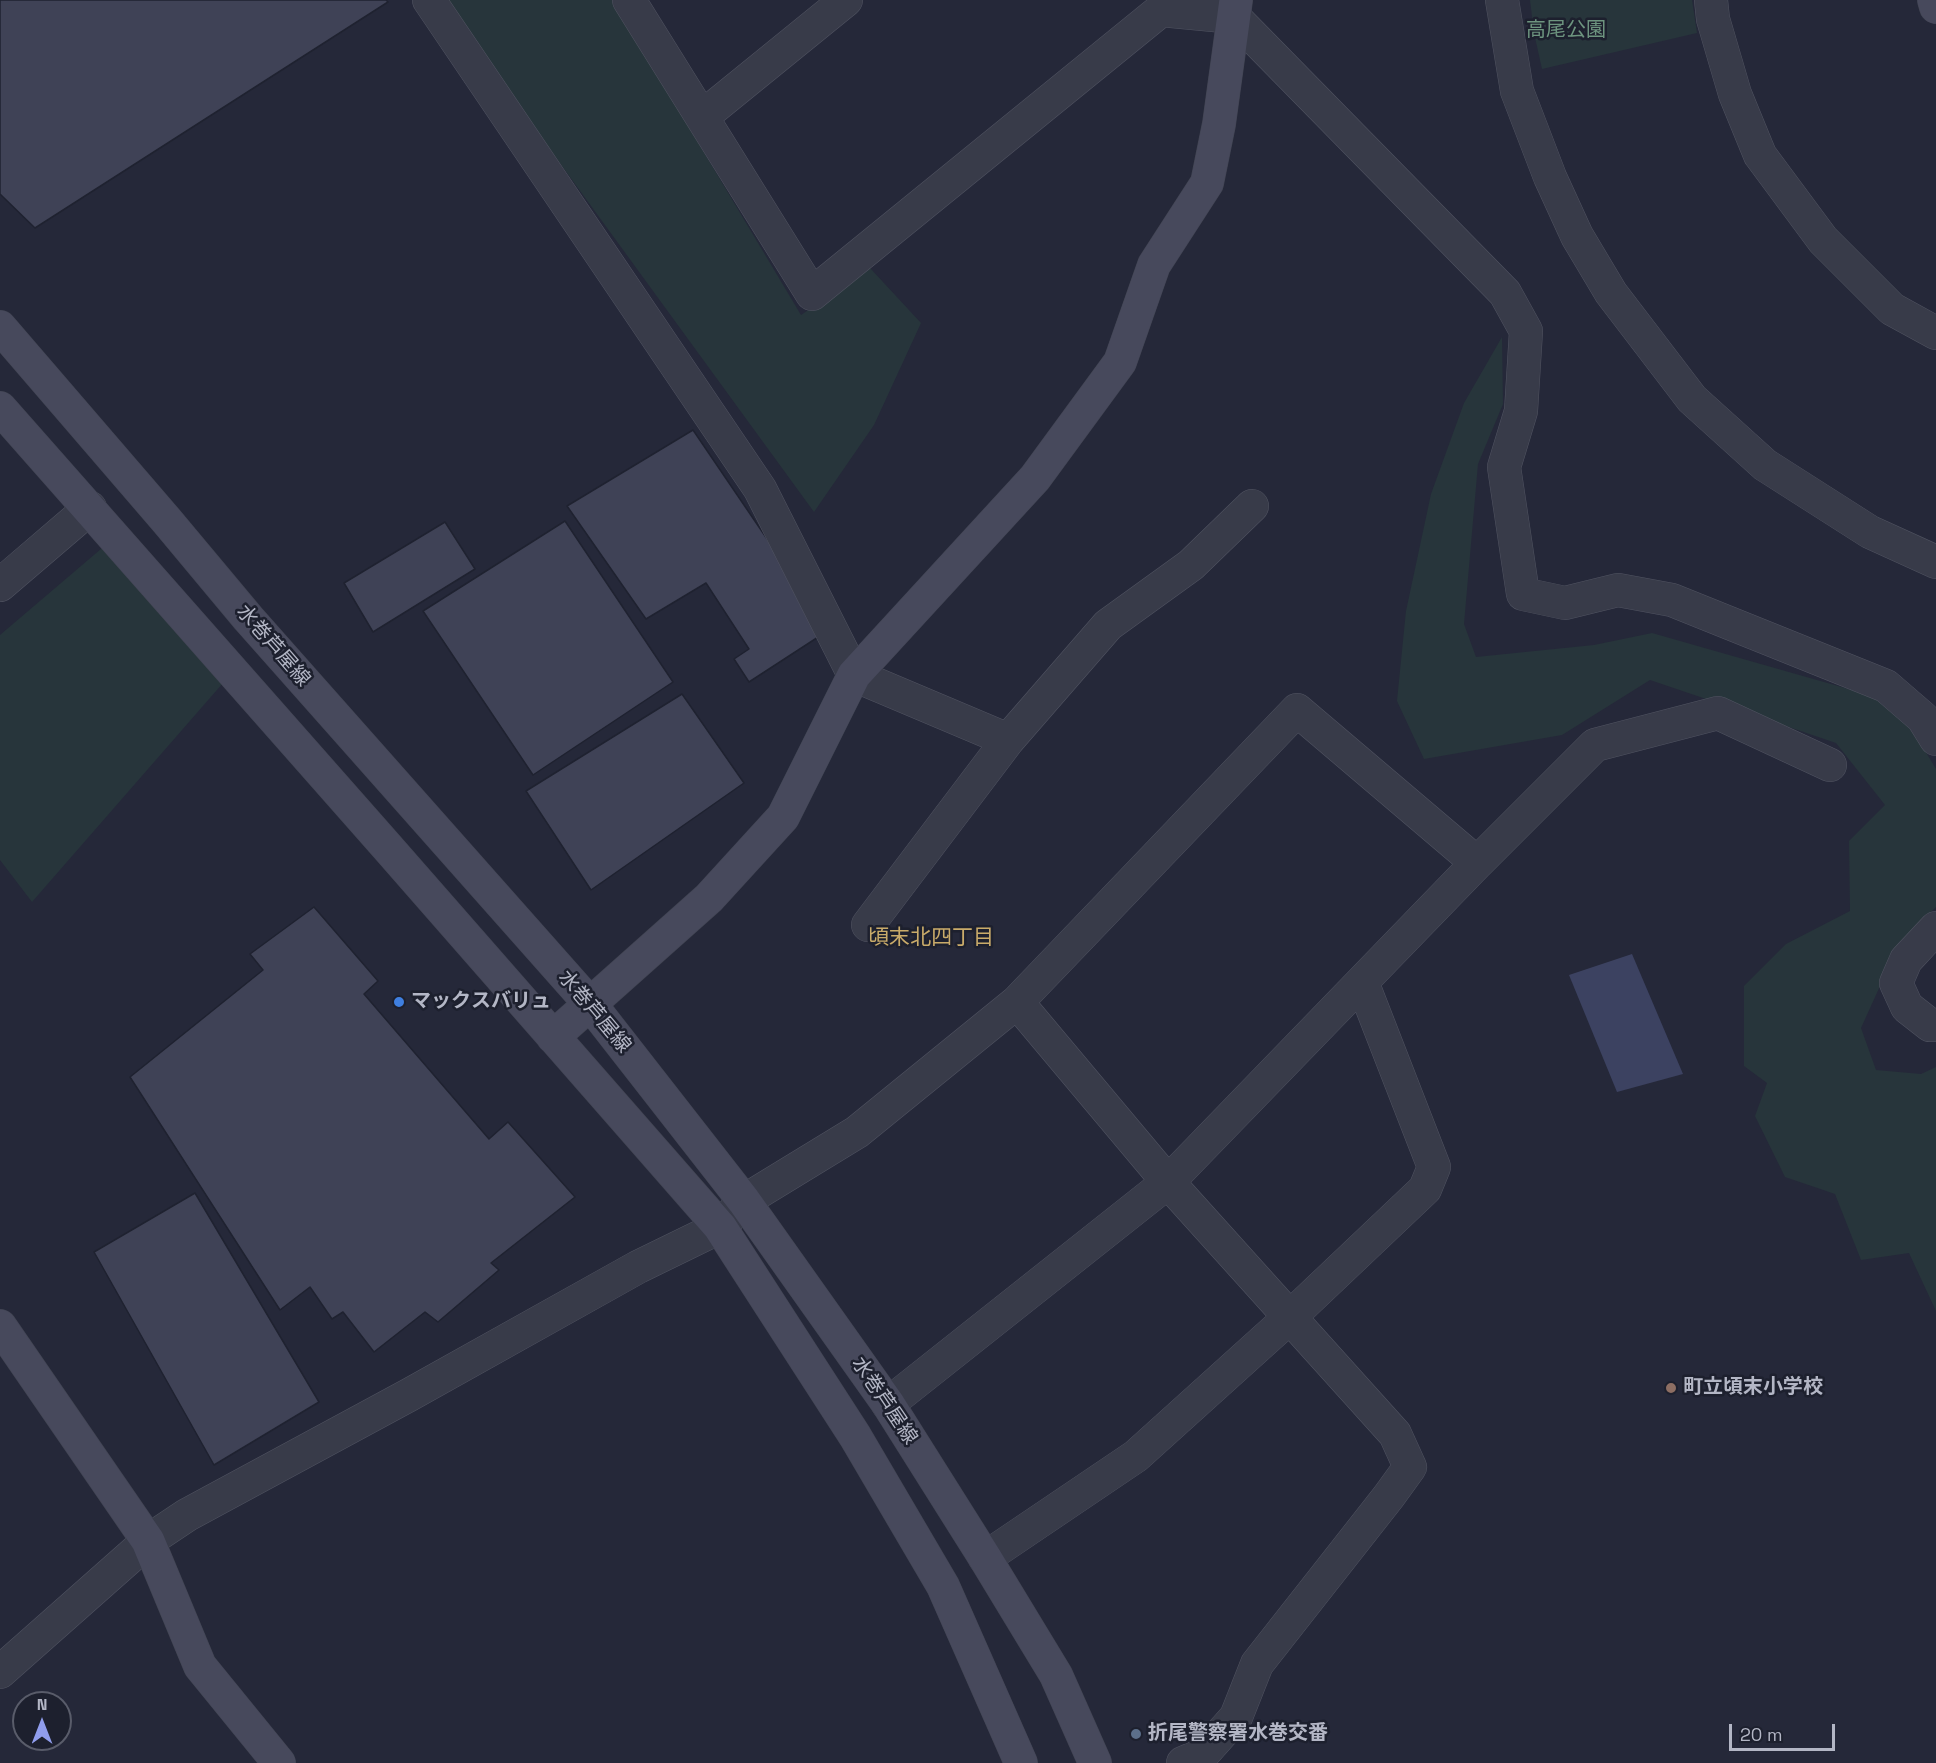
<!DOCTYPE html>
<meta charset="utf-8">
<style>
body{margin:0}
#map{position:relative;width:1936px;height:1763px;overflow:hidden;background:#252839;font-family:"Space Grotesk",sans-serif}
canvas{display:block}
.north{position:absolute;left:12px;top:1691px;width:60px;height:60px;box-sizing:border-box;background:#1d202e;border:2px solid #595c6a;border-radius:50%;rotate:0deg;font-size:16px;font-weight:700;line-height:24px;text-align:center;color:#b3b6c5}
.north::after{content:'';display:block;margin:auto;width:21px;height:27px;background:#909ded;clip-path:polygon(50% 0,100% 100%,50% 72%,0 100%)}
.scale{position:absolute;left:1729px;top:1724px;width:106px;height:27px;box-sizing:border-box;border:3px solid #b3b6c5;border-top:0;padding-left:8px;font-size:18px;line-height:21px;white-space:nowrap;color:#b3b6c5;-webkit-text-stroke:4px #1d202e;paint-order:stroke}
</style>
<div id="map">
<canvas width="1936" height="1763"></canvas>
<div class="north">N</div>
<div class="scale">20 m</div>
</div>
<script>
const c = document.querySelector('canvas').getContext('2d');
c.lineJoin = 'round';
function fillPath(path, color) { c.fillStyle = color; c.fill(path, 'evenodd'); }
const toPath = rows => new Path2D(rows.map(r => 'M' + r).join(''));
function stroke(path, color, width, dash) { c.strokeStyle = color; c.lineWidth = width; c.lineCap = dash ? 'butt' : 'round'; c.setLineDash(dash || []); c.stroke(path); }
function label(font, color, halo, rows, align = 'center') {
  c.font = font + ' "Space Grotesk","Noto Sans JP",sans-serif'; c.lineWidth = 5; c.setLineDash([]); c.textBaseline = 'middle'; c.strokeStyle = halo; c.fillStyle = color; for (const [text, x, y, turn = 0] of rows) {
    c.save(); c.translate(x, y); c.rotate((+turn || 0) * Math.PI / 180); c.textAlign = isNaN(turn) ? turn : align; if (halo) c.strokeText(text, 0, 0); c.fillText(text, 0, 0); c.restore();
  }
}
const green = toPath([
 [441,0,613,0,801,315,870,268,921,323,874,425,814,512],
 [1530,0,1692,0,1697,33,1542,69,1534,33],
 [1502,337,1503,404,1478,464,1464,624,1476,657,1594,645,1652,633,1880,698,1912,729,1936,769,1936,907,1900,942,1861,1028,1876,1070,1921,1074,1936,1067,1936,1311,1909,1253,1861,1260,1835,1194,1785,1177,1755,1116,1767,1083,1744,1066,1744,986,1786,944,1850,911,1849,841,1885,805,1836,743,1650,680,1562,735,1424,759,1397,701,1406,611,1431,494,1464,403],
 [115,537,230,675,32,902,0,860,0,635]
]);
const water = toPath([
 [1632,954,1683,1074,1617,1092,1569,975]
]);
const building = toPath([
 [0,0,386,0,388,2,35,228,0,194,0,0],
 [693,430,829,630,749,682,734,659,749,649,706,583,646,619,567,506,693,430],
 [565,521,673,682,533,775,423,611,565,521],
 [445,522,475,569,373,632,344,583,445,522],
 [682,694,744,783,591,890,526,791,682,694],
 [314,907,378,981,364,994,489,1139,508,1122,575,1197,491,1263,499,1270,438,1322,425,1312,374,1352,343,1312,332,1319,310,1287,280,1310,130,1077,263,970,250,954,314,907],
 [195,1193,319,1402,214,1465,94,1252,195,1193]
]);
const street = toPath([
 [429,0,760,489,854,675,1008,740,1108,625,1191,565,1252,506],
 [629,0,812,294,1161,10,1234,17,1505,293,1526,331,1521,411,1504,467,1523,594,1565,603,1618,590,1672,600,1886,686,1923,718,1936,739],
 [1502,0,1517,91,1550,177,1577,236,1611,293,1692,399,1765,465,1870,532,1936,562],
 [1711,0,1713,19,1735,94,1760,155,1823,240,1892,309,1936,333],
 [702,117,846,0],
 [0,585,90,508],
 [868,925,1008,740],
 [1936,928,1906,960,1896,983,1907,1007,1930,1025,1936,1025],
 [1017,1002,1168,1182,1395,1434,1410,1467,1389,1496,1257,1664,1236,1717,1202,1755,1183,1763],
 [888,1404,1168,1182,1477,863],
 [985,1558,1136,1456,1290,1317,1425,1189,1434,1167,1362,982],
 [0,1672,148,1541,187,1515,409,1395,638,1267,720,1227,744,1201,857,1132,1017,1002,1297,710,1477,863,1595,745,1718,713,1830,765]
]);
const secondary = toPath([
 [1934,0,1936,7],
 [0,327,167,521,248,618,591,1005,744,1201,888,1404,985,1558,1056,1675,1095,1763],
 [0,408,389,849,720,1227,855,1436,943,1586,1021,1763],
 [553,1037,709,898,783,817,854,675,1035,478,1120,362,1154,265,1207,183,1219,124,1236,0],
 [0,1326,148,1541,200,1666,279,1763]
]);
const markers = [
 [399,1002,6,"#3f7fe0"],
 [1671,1388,6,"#8d6e63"],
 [1136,1734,6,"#5c6f8a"]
];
const parkNames = [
 ["高尾公園",1566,31]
];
const streetNames = [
 ["水巻芦屋線",273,646,49],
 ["水巻芦屋線",594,1012,50],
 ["水巻芦屋線",884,1401,56]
];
const poiNames = [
 ["マックスバリュ",411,1002],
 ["町立頃末小学校",1683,1388],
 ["折尾警察署水巻交番",1148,1734]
];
const neighbourhoodNames = [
 ["頃末北四丁目",931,938]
];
fillPath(green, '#27353b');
fillPath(water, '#3c4261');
fillPath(building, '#3f4256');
stroke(building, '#1f2230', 1.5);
stroke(street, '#505361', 34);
stroke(secondary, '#414452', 34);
stroke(street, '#383b49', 33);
stroke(secondary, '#47495c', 33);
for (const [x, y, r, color] of markers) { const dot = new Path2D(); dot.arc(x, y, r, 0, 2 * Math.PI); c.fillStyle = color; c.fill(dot); stroke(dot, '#1d202e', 2); }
label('20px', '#6d947f', '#1d202e', parkNames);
label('20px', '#b3b6c5', '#1d202e', streetNames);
label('bold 20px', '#b3b6c5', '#1d202e', poiNames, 'left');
label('21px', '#c9ab6a', '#1d202e', neighbourhoodNames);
</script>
